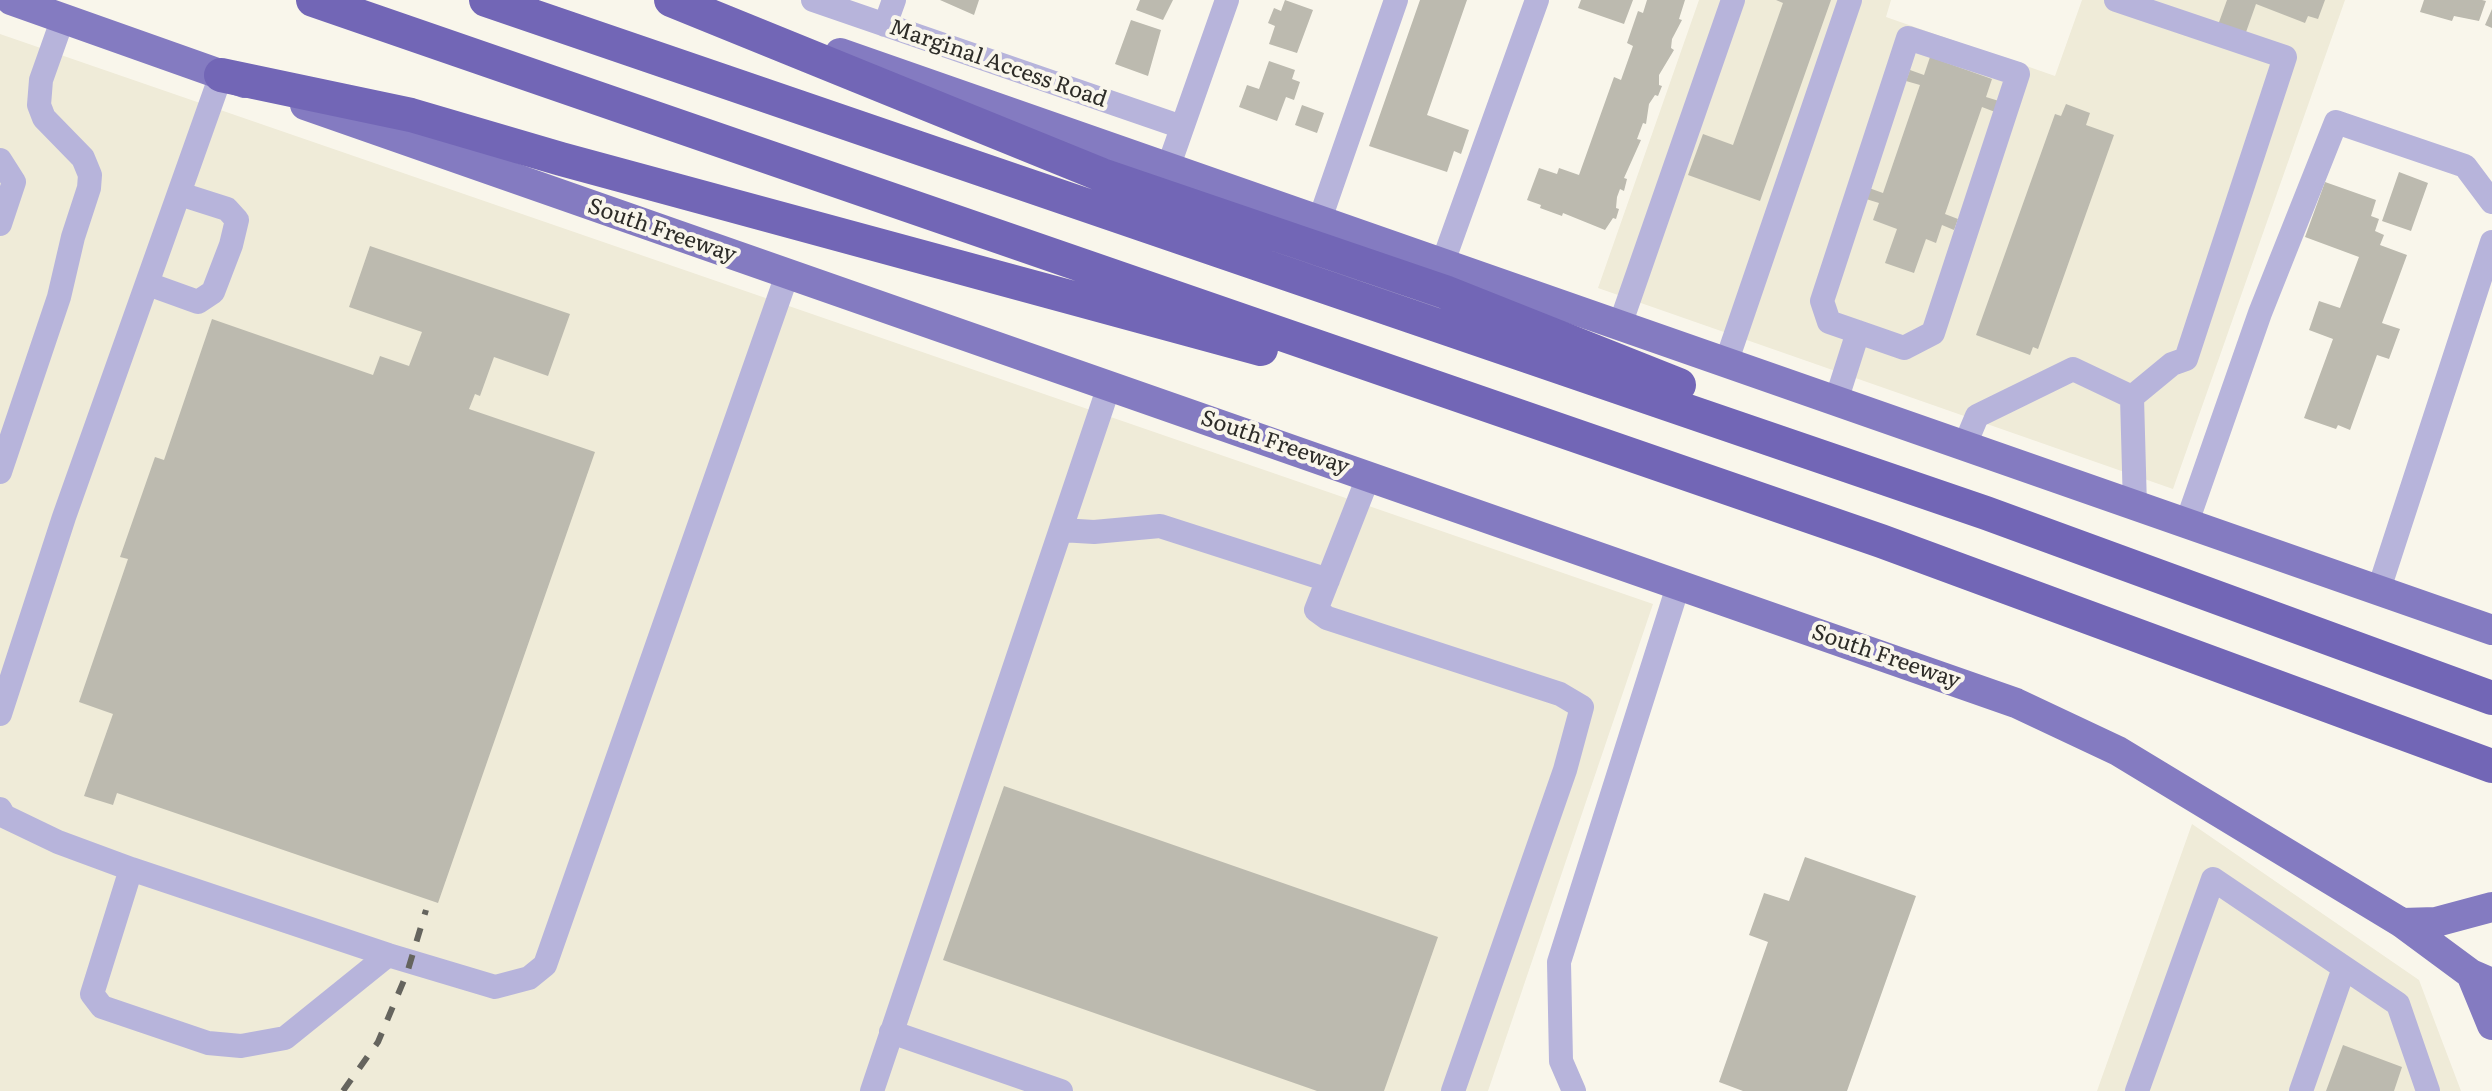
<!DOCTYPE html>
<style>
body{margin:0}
canvas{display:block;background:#f9f6eb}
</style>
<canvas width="2492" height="1091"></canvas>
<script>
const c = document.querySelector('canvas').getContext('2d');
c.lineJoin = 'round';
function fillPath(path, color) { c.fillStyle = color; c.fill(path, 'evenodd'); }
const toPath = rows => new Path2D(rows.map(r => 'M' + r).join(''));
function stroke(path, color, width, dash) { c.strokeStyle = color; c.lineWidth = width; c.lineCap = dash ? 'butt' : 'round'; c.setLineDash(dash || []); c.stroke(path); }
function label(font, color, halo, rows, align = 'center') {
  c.font = font + ' Literata,serif'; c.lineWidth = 8; c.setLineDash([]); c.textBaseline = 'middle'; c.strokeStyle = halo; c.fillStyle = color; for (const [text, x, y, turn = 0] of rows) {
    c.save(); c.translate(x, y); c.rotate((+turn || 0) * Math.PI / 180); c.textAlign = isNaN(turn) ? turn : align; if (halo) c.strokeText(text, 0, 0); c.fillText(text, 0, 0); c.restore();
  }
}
const built = toPath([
 [1699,0,1891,0,1886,17,2055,76,2082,0,2345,0,2173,489,1598,288],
 [0,34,1653,604,1488,1091,0,1091],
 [2192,824,2419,980,2461,1091,2097,1091]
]);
const building = toPath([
 [940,0,979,0,974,15],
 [1140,0,1173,0,1163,20,1136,10],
 [1285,0,1313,10,1297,53,1269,44,1275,26,1268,23,1274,8,1281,11],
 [1420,0,1467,0,1427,115,1469,130,1461,154,1454,151,1447,172,1369,146],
 [1581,0,1633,0,1624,24,1578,8],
 [1647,0,1685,0,1679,19,1682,20,1672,39,1671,48,1674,50,1659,75,1659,85,1662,86,1658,96,1655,95,1649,104,1646,124,1643,123,1637,139,1641,140,1624,178,1627,179,1624,191,1620,189,1617,197,1616,208,1619,209,1616,219,1613,218,1605,230,1563,213,1562,216,1540,208,1541,205,1527,200,1539,168,1557,174,1559,168,1579,175,1614,77,1621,80,1633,46,1627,43,1638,11,1643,13],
 [1776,0,1831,0,1760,201,1688,175,1703,134,1733,145,1783,3],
 [2227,0,2325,0,2318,19,2308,16,2305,23,2256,4,2245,35,2218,25],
 [2424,0,2482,0,2486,1,2479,21,2454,16,2452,21,2420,12],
 [2492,9,2492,28,2485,25],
 [1131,20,1161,30,1148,76,1115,64],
 [1930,57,1992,79,1986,97,1999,101,1995,112,1982,107,1945,214,1958,219,1954,230,1942,225,1936,243,1926,239,1914,273,1885,263,1897,229,1873,220,1879,203,1866,199,1869,188,1883,193,1920,85,1906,81,1910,70,1924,75],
 [1269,61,1295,70,1292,79,1300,82,1294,100,1286,97,1277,121,1239,107,1247,85,1259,89],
 [2066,104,2090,113,2086,125,2114,135,2038,349,2033,347,2030,355,1976,335,2055,114,2061,116],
 [1302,105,1324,113,1317,133,1295,125],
 [2399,172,2428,183,2411,231,2382,221],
 [2325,182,2376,200,2371,216,2379,219,2375,231,2384,235,2380,245,2407,255,2382,323,2400,329,2389,359,2377,355,2350,430,2338,425,2336,429,2304,418,2333,339,2309,330,2319,301,2340,308,2359,257,2305,237],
 [370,246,570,314,548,376,494,357,480,396,475,394,469,409,595,452,438,903,117,793,113,805,84,796,113,714,79,702,128,559,120,557,155,457,164,460,212,319,373,375,380,356,409,366,422,332,349,307],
 [1004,786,1438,937,1384,1091,1317,1091,943,960],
 [1805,857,1916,896,1847,1091,1743,1091,1719,1082,1768,942,1749,935,1764,893,1789,901],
 [2343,1045,2402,1067,2394,1091,2326,1091]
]);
const minor = toPath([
 [813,0,1182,127],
 [2116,0,2285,57,2186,359,2172,364,2132,397],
 [885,25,894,0],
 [0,160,14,182,0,224],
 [1169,165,1227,0],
 [1320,219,1396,0],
 [1443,262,1537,0],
 [148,284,198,302,213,292,231,245,237,220,227,209,180,194],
 [1620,325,1733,0],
 [1726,363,1850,0],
 [1836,401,1858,332,1904,348,1933,333,2018,74,1908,38,1822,301,1829,322,1858,332],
 [1964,447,1977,416,2073,369,2132,397,2135,507],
 [0,472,59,297,73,237,89,188,90,175,83,158,44,118,39,105,41,80,63,18],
 [1369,475,1316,610,1327,618,1560,694,1582,707,1565,770,1453,1091],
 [2186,525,2260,313,2336,122,2465,166,2492,202],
 [1061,530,1094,532,1160,526,1328,580],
 [2378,592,2492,242],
 [0,714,64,517,221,75],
 [0,809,4,816,58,842,131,869,92,994,102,1007,208,1043,241,1046,285,1038,388,955,495,987,529,978,545,965,787,275],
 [131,869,388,955],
 [891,1032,1061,1091],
 [872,1091,1109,386],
 [1574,1091,1561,1061,1559,962,1679,583],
 [2137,1091,2213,879,2398,1004,2428,1091],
 [2301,1091,2344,968]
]);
const major = toPath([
 [11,0,245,83],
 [840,53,2492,630],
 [305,105,2016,703,2118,751,2402,923,2471,974,2492,983],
 [2402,923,2436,922,2492,907],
 [2471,974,2492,1025]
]);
const highway = toPath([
 [313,0,1881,541,2492,766],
 [486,0,1986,513,2492,698],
 [671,0,1102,175,1445,292,1679,385],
 [221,75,411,115,561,159,1261,349]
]);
const rail = toPath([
 [343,1091,378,1042,407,973,426,910]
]);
const streetNames = [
 ["Marginal Access Road",998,64,19],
 ["South Freeway",662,231,19],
 ["South Freeway",1275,443,19],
 ["South Freeway",1886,657,19]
];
fillPath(built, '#efebd8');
fillPath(building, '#bcbaaf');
stroke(minor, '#b7b4db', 24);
stroke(major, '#847bc1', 30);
stroke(highway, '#7266b6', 34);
stroke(rail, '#65645e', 6, [14, 14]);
label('22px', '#2d2c28', '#f9f6eb', streetNames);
</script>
